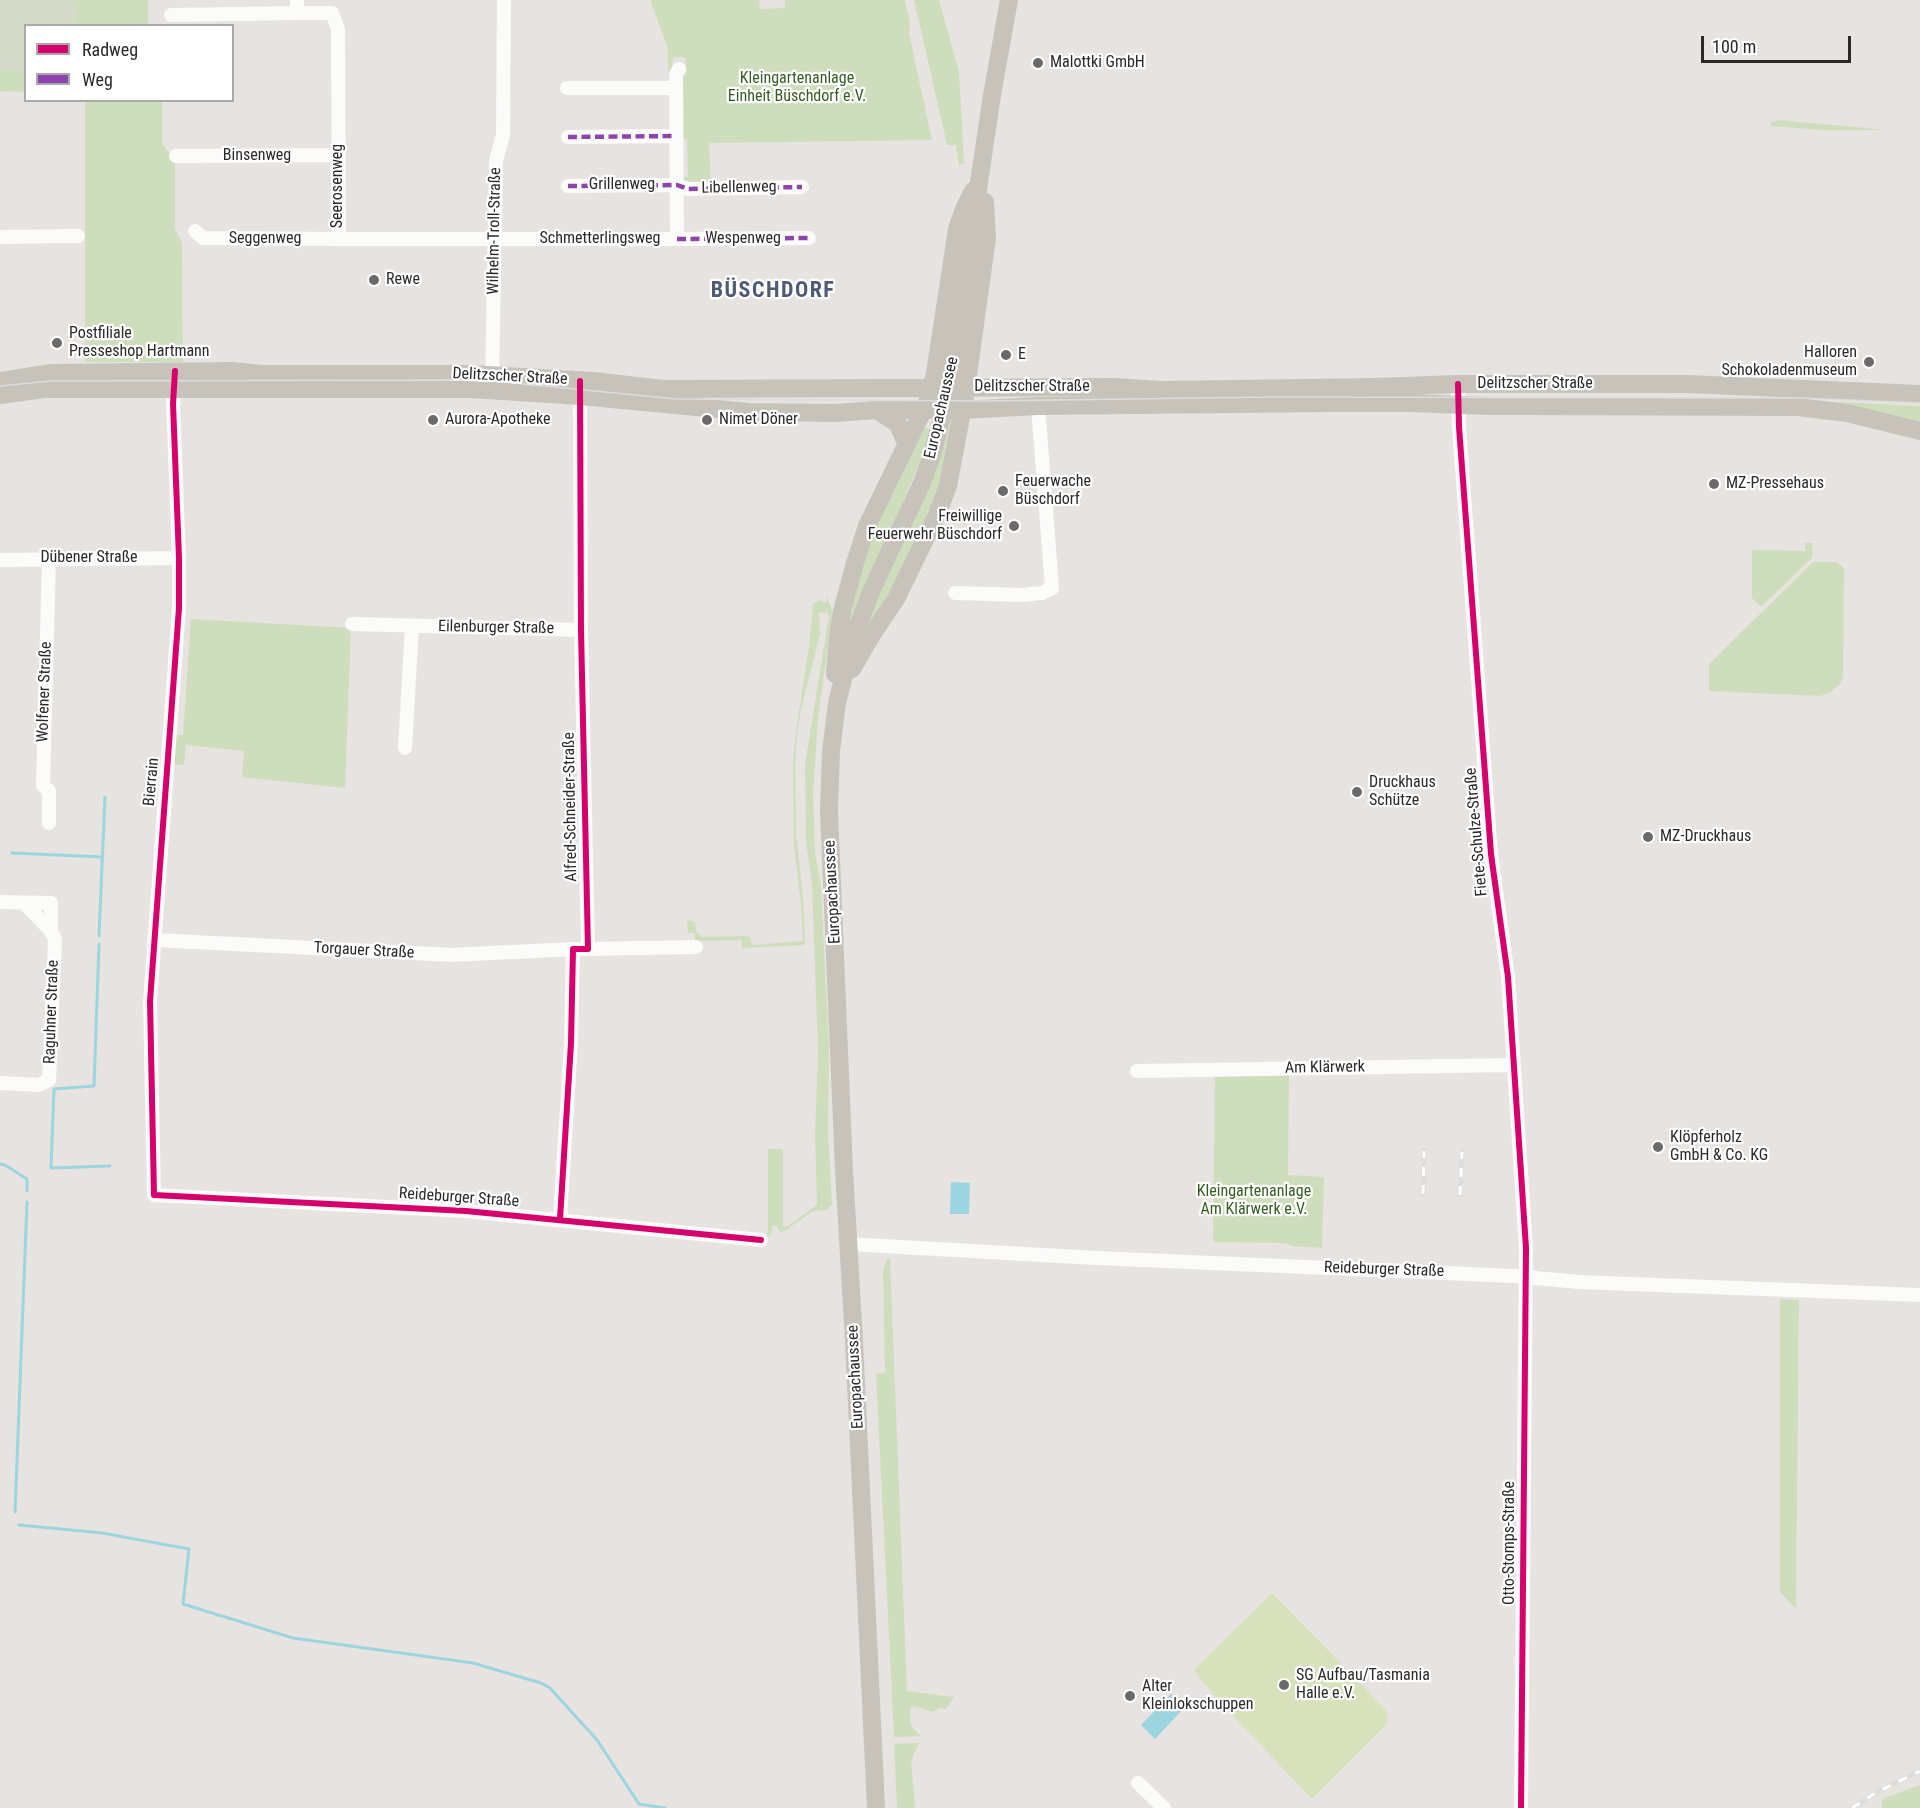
<!DOCTYPE html>
<meta charset="utf-8">
<style>
body{margin:0}
#map{position:relative;width:1920px;height:1808px;overflow:hidden;background:#e7e3e0;font-family:"Roboto Condensed",sans-serif}
canvas{display:block}
.legend{position:absolute;left:24px;top:24px;width:210px;height:78px;box-sizing:border-box;background:#fff;border:2px solid #a9a9a9;margin:0;padding:8px 10px;list-style:none;font-size:18px;color:#292929}
.legend li{display:flex;align-items:center;gap:12px;height:30px}
.legend b{width:30px;border:2px solid #a9a9a9}
.scale{position:absolute;left:1701px;top:36px;width:150px;height:27px;box-sizing:border-box;border:3px solid #292929;border-top:0;padding-left:8px;font-size:18px;line-height:21px;white-space:nowrap;color:#292929;-webkit-text-stroke:4px #fff;paint-order:stroke}
</style>
<div id="map">
<canvas width="1920" height="1808"></canvas>
<ul class="legend">
<li><b style="height:8px;background:#d6006c"></b>Radweg</li>
<li><b style="height:8px;background:#8e44ad"></b>Weg</li>
</ul>
<div class="scale">100 m</div>
</div>
<script>
const c = document.querySelector('canvas').getContext('2d');
c.lineJoin = 'round';
function fillPath(path, color) { c.fillStyle = color; c.fill(path, 'evenodd'); }
const toPath = rows => new Path2D(rows.map(r => 'M' + r).join(''));
function stroke(path, color, width, dash) { c.strokeStyle = color; c.lineWidth = width; c.lineCap = dash ? 'butt' : 'round'; c.setLineDash(dash || []); c.stroke(path); }
function label(font, color, halo, rows, align = 'center') {
  c.font = font + ' "Roboto Condensed",sans-serif'; c.lineWidth = 4.5; c.setLineDash([]); c.textBaseline = 'middle'; c.strokeStyle = halo; c.fillStyle = color; for (const [text, x, y, turn = 0] of rows) {
    c.save(); c.translate(x, y); c.rotate((+turn || 0) * Math.PI / 180); c.textAlign = isNaN(turn) ? turn : align; if (halo) c.strokeText(text, 0, 0); c.fillText(text, 0, 0); c.restore();
  }
}
const green = toPath([
 [73,0,148,0,148,25,74,25],
 [650,0,759,0,760,9,785,8,785,0,905,0,910,25,909,33,932,140,709,143,711,185,683,185,680,177,688,177,687,139,680,139,679,79,687,74,685,57,673,57,671,80,669,83,667,46],
 [914,0,939,0,959,72,964,163,959,165,956,145,947,145],
 [0,70,25,70,25,92,0,91],
 [85,101,162,101,162,144,175,161,175,229,182,243,183,362,85,362],
 [1779,120,1885,130,1824,130,1770,126,1772,122],
 [1698,401,1840,402,1920,406,1920,422],
 [951,420,945,476,899,585,860,634,939,461],
 [919,427,931,429,922,457,858,608,842,637,861,555],
 [1805,543,1813,543,1812,558,1761,607,1752,598,1752,550,1805,551],
 [1813,562,1837,562,1841,565,1844,569,1843,677,1840,684,1830,693,1820,696,1709,691,1709,664],
 [826,595,833,612,818,718,813,793,815,852,821,887,829,1046,828,1130,832,1204,827,1210,813,1211,783,1232,781,1232,776,1226,773,1225,771,1235,766,1237,768,1231,768,1149,783,1149,783,1226,786,1227,817,1205,815,1136,818,1050,812,885,806,841,805,764,829,616,827,612,819,613,820,634,801,710,797,733,795,763,796,835,803,898,805,945,742,948,742,940,695,941,694,933,688,933,687,920,695,922,697,933,702,937,748,936,751,938,751,942,755,945,803,941,801,904,794,847,793,762,796,731,809,647,813,604,819,600,827,603],
 [191,619,351,628,345,788,242,777,244,751,186,745,184,765,173,764,176,735,183,735],
 [1215,1072,1289,1073,1288,1175,1324,1177,1322,1248,1291,1246,1286,1243,1213,1242],
 [887,1259,890,1259,907,1691,954,1697,946,1709,940,1708,933,1712,914,1706,910,1708,911,1725,920,1736,894,1737,876,1374,885,1373,883,1271],
 [1780,1299,1799,1300,1796,1609,1780,1592],
 [919,1743,911,1760,915,1808,897,1808,894,1744],
 [1920,1785,1920,1808,1882,1808,1882,1799]
]);
const cemetery = toPath([
 [0,0,73,0,74,25,26,26,25,70,0,70]
]);
const pitch = toPath([
 [1272,1593,1387,1711,1387,1724,1312,1799,1217,1699,1194,1670]
]);
const water = toPath([
 [951,1182,970,1183,969,1214,950,1214],
 [1171,1694,1185,1707,1155,1739,1141,1725]
]);
const stream = toPath([
 [12,853,102,857],
 [99,936,105,797],
 [99,944,94,1086,54,1089,51,1168,110,1166],
 [0,1164,5,1165,27,1179,27,1191],
 [15,1512,27,1202],
 [19,1525,102,1533,189,1549,183,1604,293,1638,473,1663,541,1683,550,1688,597,1740,639,1804,665,1808]
]);
const minor = toPath([
 [297,13,332,13,338,29,339,239,677,239,676,74,679,69],
 [171,15,297,13,297,0],
 [567,88,676,88],
 [568,137,676,136],
 [176,156,338,155],
 [568,186,677,185,688,189,802,187],
 [195,231,203,238,339,239],
 [0,237,78,236],
 [677,239,809,238],
 [175,379,173,404,179,558,179,608,150,1001,154,1195,466,1211,761,1240],
 [492,384,496,161,503,135,504,0],
 [1458,384,1459,427,1491,854,1508,977,1526,1248,1521,1808],
 [0,560,179,558],
 [955,593,1022,595,1042,593,1052,588,1038,406],
 [352,624,581,630],
 [405,748,412,626],
 [49,823,49,791,43,785,49,558],
 [0,902,51,903,51,931,55,939,49,1080,39,1085,0,1083],
 [24,903,51,931],
 [154,940,452,955,573,949],
 [588,949,696,947],
 [1137,1071,1514,1065],
 [560,1219,571,1043,573,949,588,949,581,630,580,389],
 [848,1244,1096,1258,1514,1276,1579,1282,1920,1295],
 [1138,1783,1164,1808]
]);
const major = toPath([
 [0,381,51,373,233,371,261,374,470,374,593,381,663,389,1115,387,1160,390,1373,387,1458,384,1687,384,1920,394],
 [0,395,44,389,471,389,580,396,749,412,835,413,876,410,962,410,1038,406,1333,403,1409,403,1488,406,1798,407,1847,413,1920,431],
 [876,410,898,424,906,443],
 [852,669,873,633,896,599,936,517,948,486,965,396,987,238,985,202],
 [835,674,838,637,842,611,855,563,867,526,930,396,935,373,957,229,964,209,973,191],
 [876,1808,854,1341,844,1170,829,811,831,751,837,703,854,635,873,587,922,483,933,452,947,398,992,95,1009,0]
]);
const tram = toPath([
 [0,386,50,381,464,380,493,381,676,399,984,401,1273,397,1741,398,1801,398,1920,403]
]);
const rail = toPath([
 [1423,1194,1424,1151],
 [1460,1195,1462,1152],
 [1852,1808,1877,1792,1920,1771]
]);
const quiet = toPath([
 [568,137,676,136],
 [568,186,677,185,688,189,802,187],
 [677,239,809,238]
]);
const cycleway = toPath([
 [175,371,173,404,179,558,179,608,150,1001,154,1195,466,1211,761,1240],
 [1458,384,1459,427,1491,854,1508,977,1526,1248,1521,1808],
 [560,1219,571,1043,573,949,588,949,581,630,580,381]
]);
const markers = [
 [1038,63,6,"#6c6a69"],
 [374,280,6,"#6c6a69"],
 [57,343,6,"#6c6a69"],
 [1006,355,6,"#6c6a69"],
 [1869,362,6,"#6c6a69"],
 [433,420,6,"#6c6a69"],
 [707,420,6,"#6c6a69"],
 [1714,484,6,"#6c6a69"],
 [1003,491,6,"#6c6a69"],
 [1014,526,6,"#6c6a69"],
 [1357,792,6,"#6c6a69"],
 [1648,837,6,"#6c6a69"],
 [1658,1147,6,"#6c6a69"],
 [1284,1685,6,"#6c6a69"],
 [1130,1696,6,"#6c6a69"]
];
const poiNames = [
 ["Malottki GmbH",1050,63],
 ["Rewe",386,280],
 ["Postfiliale",69,334],
 ["Presseshop Hartmann",69,352],
 ["Halloren",1857,353,"right"],
 ["Schokoladenmuseum",1857,371,"right"],
 ["E",1018,355],
 ["Aurora-Apotheke",445,420],
 ["Nimet Döner",719,420],
 ["Feuerwache",1015,482],
 ["Büschdorf",1015,500],
 ["MZ-Pressehaus",1726,484],
 ["Freiwillige",1002,517,"right"],
 ["Feuerwehr Büschdorf",1002,535,"right"],
 ["Druckhaus",1369,783],
 ["Schütze",1369,801],
 ["MZ-Druckhaus",1660,837],
 ["Klöpferholz",1670,1138],
 ["GmbH & Co. KG",1670,1156],
 ["SG Aufbau/Tasmania",1296,1676],
 ["Halle e.V.",1296,1694],
 ["Alter",1142,1687],
 ["Kleinlokschuppen",1142,1705]
];
const parkNames = [
 ["Kleingartenanlage",797,79],
 ["Einheit Büschdorf e.V.",797,97],
 ["Kleingartenanlage",1254,1192],
 ["Am Klärwerk e.V.",1254,1210]
];
const streetNames = [
 ["Binsenweg",257,156],
 ["Grillenweg",622,185],
 ["Seerosenweg",338,186,-90],
 ["Libellenweg",739,188,-1],
 ["Wilhelm-Troll-Straße",495,231,-89],
 ["Seggenweg",265,239],
 ["Schmetterlingsweg",600,239],
 ["Wespenweg",743,239],
 ["Delitzscher Straße",510,377,3],
 ["Delitzscher Straße",1535,384],
 ["Delitzscher Straße",1032,387],
 ["Europachaussee",942,408,-77],
 ["Dübener Straße",89,558],
 ["Eilenburger Straße",496,628,1],
 ["Wolfener Straße",45,692,-88],
 ["Bierrain",152,782,-85],
 ["Alfred-Schneider-Straße",571,807,-91],
 ["Fiete-Schulze-Straße",1477,832,-95],
 ["Europachaussee",833,892,-93],
 ["Torgauer Straße",364,951,3],
 ["Raguhner Straße",52,1012,-88],
 ["Am Klärwerk",1325,1068,-1],
 ["Reideburger Straße",459,1198,4],
 ["Reideburger Straße",1384,1270,2],
 ["Europachaussee",856,1377,-93],
 ["Otto-Stomps-Straße",1510,1543,-90]
];
const districtNames = [
 ["BÜSCHDORF",773,291]
];
fillPath(green, '#cedebd');
fillPath(cemetery, '#d5d9c9');
fillPath(pitch, '#d7e1bb');
fillPath(water, '#9cd5df');
stroke(stream, '#9cd5df', 3);
stroke(minor, '#fbfbfa', 14);
stroke(major, '#c7c3bb', 18);
stroke(tram, '#ddddde', 1.5);
stroke(rail, '#ddddde', 5);
stroke(rail, '#fff', 3, [9]);
stroke(quiet, '#8e44ad', 4.5, [9, 4.5]);
stroke(cycleway, '#d6006c', 6);
for (const [x, y, r, color] of markers) { const dot = new Path2D(); dot.arc(x, y, r, 0, 2 * Math.PI); c.fillStyle = color; c.fill(dot); stroke(dot, '#fff', 2); }
label('16px', '#292929', '#fff', poiNames, 'left');
label('16px', '#355d23', '#fff', parkNames);
label('16px', '#292929', '#fff', streetNames);
c.letterSpacing = '1.5px';
label('bold 22px', '#4f5a74', '#fff', districtNames);
c.letterSpacing = '0px';
</script>
